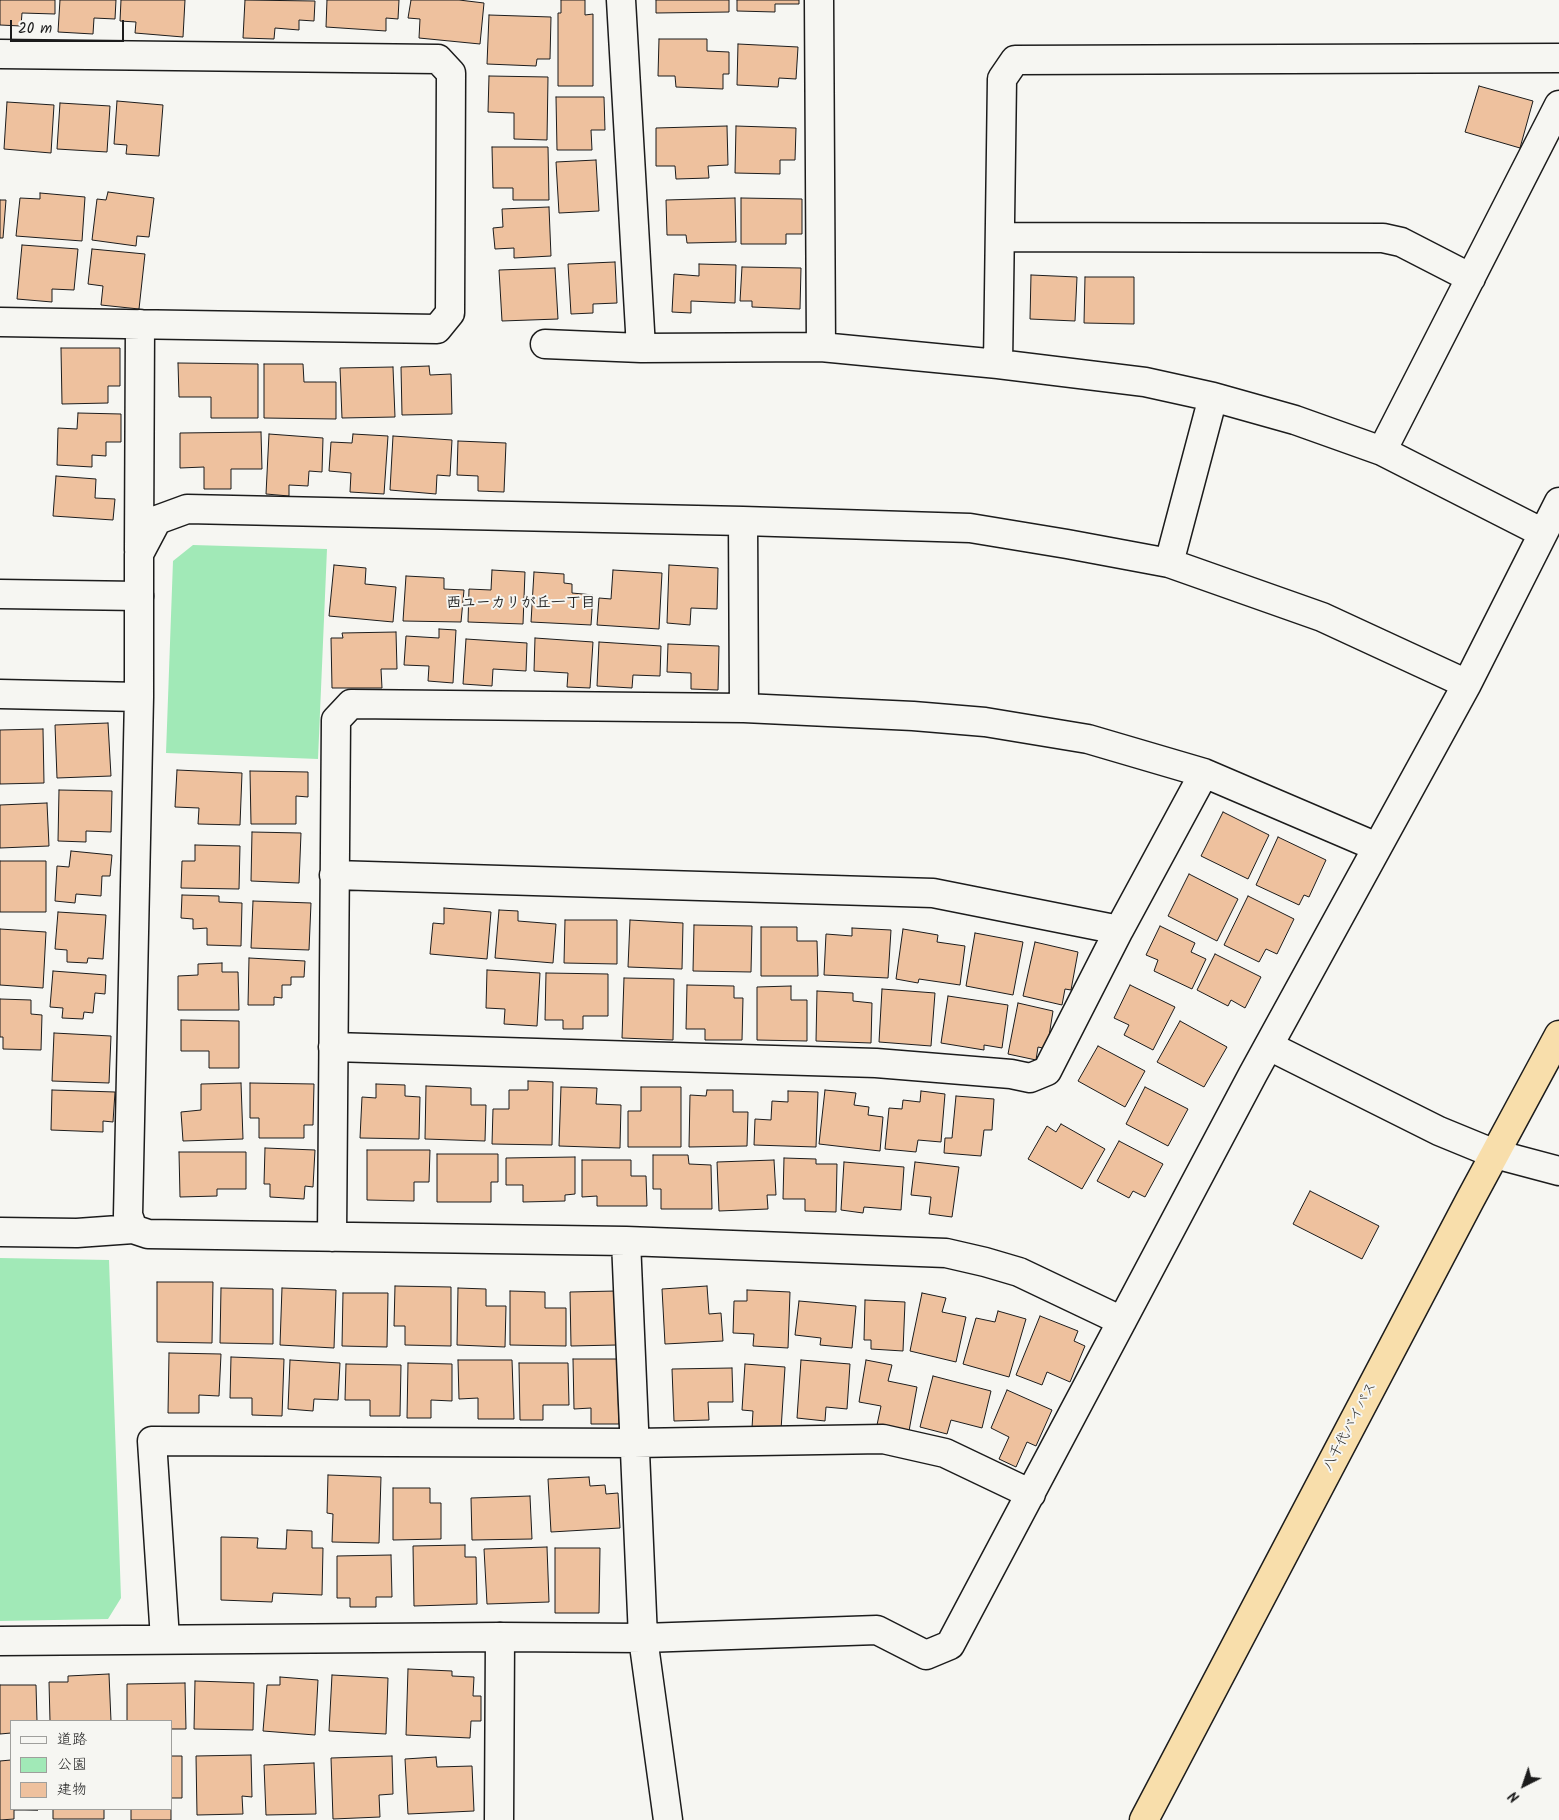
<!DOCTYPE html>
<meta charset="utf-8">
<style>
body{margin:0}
#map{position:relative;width:1559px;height:1820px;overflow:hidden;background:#f6f6f2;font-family:Kalam,"Klee One",sans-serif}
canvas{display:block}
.legend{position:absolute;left:10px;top:1720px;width:162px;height:90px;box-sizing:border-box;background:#f6f6f2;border:1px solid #9f9f9c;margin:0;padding:6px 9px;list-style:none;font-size:15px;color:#1c1c1c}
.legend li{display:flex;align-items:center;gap:10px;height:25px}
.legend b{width:25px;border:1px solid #9f9f9c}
.north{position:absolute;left:1499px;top:1760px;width:50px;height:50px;-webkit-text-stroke:4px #f6f6f2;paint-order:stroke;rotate:221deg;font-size:14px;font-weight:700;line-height:20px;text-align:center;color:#1c1c1c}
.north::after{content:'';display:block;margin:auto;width:18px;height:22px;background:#1c1c1c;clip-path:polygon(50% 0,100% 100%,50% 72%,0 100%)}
.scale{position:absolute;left:10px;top:20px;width:114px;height:22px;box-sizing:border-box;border:2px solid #1c1c1c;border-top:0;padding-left:6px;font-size:15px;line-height:18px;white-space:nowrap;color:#1c1c1c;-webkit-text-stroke:4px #f6f6f2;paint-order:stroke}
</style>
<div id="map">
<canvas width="1559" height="1820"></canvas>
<ul class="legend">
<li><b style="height:6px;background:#f6f6f2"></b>道路</li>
<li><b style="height:14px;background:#a1e9b7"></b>公園</li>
<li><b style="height:14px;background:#eec19e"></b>建物</li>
</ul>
<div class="north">N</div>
<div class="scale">20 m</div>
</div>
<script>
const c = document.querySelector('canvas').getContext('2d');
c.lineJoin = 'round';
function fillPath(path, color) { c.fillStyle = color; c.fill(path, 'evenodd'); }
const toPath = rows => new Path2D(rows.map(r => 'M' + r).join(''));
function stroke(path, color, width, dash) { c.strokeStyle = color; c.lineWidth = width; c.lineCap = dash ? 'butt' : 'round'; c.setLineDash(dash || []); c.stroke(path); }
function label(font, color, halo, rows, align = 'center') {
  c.font = font + ' Kalam,"Klee One",sans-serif'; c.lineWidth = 4; c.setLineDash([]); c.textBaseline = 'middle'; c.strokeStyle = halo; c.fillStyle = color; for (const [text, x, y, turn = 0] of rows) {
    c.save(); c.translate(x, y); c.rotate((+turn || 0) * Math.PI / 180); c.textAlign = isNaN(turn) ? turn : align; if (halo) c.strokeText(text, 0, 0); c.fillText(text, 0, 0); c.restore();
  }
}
const green = toPath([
 [193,545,327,549,318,759,166,753,173,561],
 [0,1258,109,1260,121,1598,108,1619,0,1621]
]);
const building = toPath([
 [0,0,55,0,55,14,22,13,21,26,0,25,0,0],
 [60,0,116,0,115,19,94,18,93,34,58,32,60,0],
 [121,0,185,0,183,37,135,33,136,22,120,21,121,0],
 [245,0,315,1,314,21,299,20,299,30,275,28,274,39,243,38,245,0],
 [327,0,399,0,398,19,386,18,386,31,326,27,327,0],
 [411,0,459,0,484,3,480,44,419,38,420,19,408,18,411,0],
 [561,0,585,0,585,15,593,14,593,86,558,86,558,13,561,13,561,0],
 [656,0,729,0,729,12,656,13,656,0],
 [737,0,799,0,799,4,775,4,775,12,737,11,737,0],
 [489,15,551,17,550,59,537,59,536,66,487,64,489,15],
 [659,39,707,39,707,51,729,52,729,74,723,74,723,89,676,87,675,76,658,76,659,39],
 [738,44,798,47,796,79,779,78,778,87,737,85,738,44],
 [489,76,548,77,547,140,514,139,514,113,488,112,489,76],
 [1479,86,1533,101,1520,148,1465,132,1479,86],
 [556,97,604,97,605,130,591,130,592,150,557,150,556,97],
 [117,101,163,105,159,156,126,154,127,145,114,144,117,101],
 [7,102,54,105,51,153,4,149,7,102],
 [60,103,110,106,107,152,57,149,60,103],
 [727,126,728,165,708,166,709,178,676,179,675,166,656,166,656,128,727,126],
 [736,126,796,128,795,160,780,160,780,174,735,173,736,126],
 [492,147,548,147,549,200,513,200,513,188,493,188,492,147],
 [596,160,599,211,559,213,556,162,596,160],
 [108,192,154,198,149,237,137,236,136,246,92,240,97,199,106,200,108,192],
 [40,193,85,197,82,241,16,236,20,198,40,199,40,193],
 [735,198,736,242,687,243,686,235,667,235,666,200,735,198],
 [741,198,802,199,802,234,786,234,786,244,741,244,741,198],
 [0,200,6,200,3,238,0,238,0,200],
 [549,207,551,256,514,258,514,248,495,249,493,228,503,227,502,209,549,207],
 [22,245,78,249,74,290,52,289,52,302,17,299,22,245],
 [92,249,145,254,139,309,101,305,103,286,88,284,92,249],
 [615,262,617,303,593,304,593,313,571,314,568,264,615,262],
 [699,264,736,265,735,303,691,301,691,313,672,312,674,274,699,276,699,264],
 [742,267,801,268,800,309,752,307,752,301,740,301,742,267],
 [555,268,558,319,502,321,499,270,555,268],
 [1031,275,1077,277,1075,321,1030,319,1031,275],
 [1085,277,1134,277,1134,324,1084,323,1085,277],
 [61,348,120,348,120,386,108,386,108,403,62,404,61,348],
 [178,363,258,364,258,418,211,418,211,397,179,397,178,363],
 [264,364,303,364,304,382,336,382,336,419,264,418,264,364],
 [429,366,430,375,451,374,452,414,402,415,401,367,429,366],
 [393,367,395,417,342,418,340,368,393,367],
 [78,413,121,414,121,442,106,442,106,456,92,455,92,467,57,465,58,428,77,429,78,413],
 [261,432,262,469,231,469,231,489,204,489,204,467,180,468,180,433,261,432],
 [269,434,323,438,322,472,309,471,308,486,289,485,289,496,266,494,269,434],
 [353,434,388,436,384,494,350,492,351,473,329,471,331,442,352,443,353,434],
 [393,436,452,440,450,476,437,475,436,494,390,490,393,436],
 [458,441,506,443,504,492,478,491,478,476,457,475,458,441],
 [56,476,96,479,95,498,115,499,113,520,53,516,56,476],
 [334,565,366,568,365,584,396,587,393,622,329,616,334,565],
 [669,565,718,568,717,609,691,608,690,625,667,623,669,565],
 [492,570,525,572,523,624,468,622,469,589,491,590,492,570],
 [613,570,662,573,659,629,597,625,599,598,611,599,613,570],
 [534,572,564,574,564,583,572,584,572,593,593,595,591,625,531,622,534,572],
 [406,576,444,578,444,589,464,590,461,622,403,621,406,576],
 [439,629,456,630,453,683,428,681,429,666,404,665,406,636,439,638,439,629],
 [396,632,397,669,381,669,382,688,332,688,331,638,343,638,342,633,396,632],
 [535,638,593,642,590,688,567,687,568,673,534,671,535,638],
 [466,639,527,643,526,671,493,669,492,686,463,684,466,639],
 [599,642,661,646,660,676,633,675,632,688,597,686,599,642],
 [668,644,719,646,718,690,691,689,691,673,667,672,668,644],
 [108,723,111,776,57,778,55,725,108,723],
 [43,729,44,783,0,784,0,730,43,729],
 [177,770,242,773,240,825,198,824,199,808,175,807,177,770],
 [250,771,308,772,308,797,296,796,296,824,251,824,250,771],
 [59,790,112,791,111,832,86,831,86,842,58,841,59,790],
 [47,803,49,846,0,848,0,805,47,803],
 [1223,812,1269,835,1248,879,1201,856,1223,812],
 [252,832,301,833,299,883,251,881,252,832],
 [1278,837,1326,860,1309,897,1304,895,1299,905,1256,885,1278,837],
 [195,845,240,846,239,889,181,888,182,861,195,861,195,845],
 [71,851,112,855,110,876,102,876,101,896,76,894,75,903,55,901,57,866,69,867,71,851],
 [0,861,46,861,46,912,0,912,0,861],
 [1189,874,1238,899,1217,941,1168,916,1189,874],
 [182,895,219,896,219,902,242,903,241,946,207,945,207,928,193,929,193,919,181,918,182,895],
 [1248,896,1294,919,1277,954,1266,949,1259,962,1224,945,1248,896],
 [253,901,311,903,309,950,251,948,253,901],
 [444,908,491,912,487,959,430,954,433,923,444,924,444,908],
 [499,910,518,911,518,921,556,924,553,963,495,958,499,910],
 [58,912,106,915,103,959,88,958,87,963,67,962,67,950,55,949,58,912],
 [565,920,617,920,617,964,564,963,565,920],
 [630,920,683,923,682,969,628,967,630,920],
 [694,925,752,926,751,972,693,971,694,925],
 [1160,926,1195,943,1191,952,1206,959,1192,989,1154,971,1158,960,1146,955,1160,926],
 [761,927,797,927,797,941,817,941,818,976,761,976,761,927],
 [852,928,891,930,888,978,824,975,826,934,852,936,852,928],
 [0,929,46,932,43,988,0,985,0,929],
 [903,929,938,935,937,942,965,946,960,985,919,979,918,983,896,979,903,929],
 [975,933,1023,942,1013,995,966,986,975,933],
 [1035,942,1078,952,1071,990,1065,989,1062,1005,1023,996,1035,942],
 [1215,954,1261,977,1245,1008,1231,1000,1228,1006,1197,990,1215,954],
 [249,958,305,961,304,977,291,977,291,985,282,985,282,998,274,997,274,1005,248,1005,249,958],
 [222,963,222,972,238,972,239,1010,178,1010,178,976,198,975,198,964,222,963],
 [487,970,540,973,537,1026,504,1024,505,1009,486,1008,487,970],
 [53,971,106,975,105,994,95,993,93,1013,84,1012,83,1019,62,1018,63,1008,50,1007,53,971],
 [546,973,608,974,608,1016,583,1016,583,1029,563,1029,563,1020,545,1020,546,973],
 [624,978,674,979,673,1040,622,1038,624,978],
 [687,985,734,986,734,998,743,998,742,1040,705,1040,705,1029,686,1029,687,985],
 [1130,985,1175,1007,1153,1050,1124,1035,1129,1025,1114,1018,1130,985],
 [791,986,791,1000,807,1000,807,1041,757,1040,757,987,791,986],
 [882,989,935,993,931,1046,879,1042,882,989],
 [817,991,853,993,853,1001,872,1003,871,1043,816,1041,817,991],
 [948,996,1008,1005,1002,1048,984,1045,984,1050,941,1043,948,996],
 [0,999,31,1000,31,1014,42,1015,41,1050,3,1049,3,1037,0,1037,0,999],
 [1018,1003,1053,1011,1047,1049,1038,1047,1036,1060,1008,1054,1018,1003],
 [181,1020,239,1021,239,1068,209,1068,209,1051,181,1051,181,1020],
 [1180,1021,1227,1047,1204,1087,1157,1062,1180,1021],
 [54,1033,111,1036,109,1083,52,1081,54,1033],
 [1098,1046,1145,1071,1125,1107,1078,1081,1098,1046],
 [528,1081,553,1082,552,1145,492,1144,493,1109,509,1109,509,1090,528,1090,528,1081],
 [241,1083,243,1139,183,1141,181,1112,201,1110,201,1084,241,1083],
 [250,1083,314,1084,313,1125,304,1125,304,1138,259,1138,259,1118,250,1118,250,1083],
 [376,1084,405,1085,405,1096,420,1097,419,1139,360,1138,362,1097,376,1098,376,1084],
 [426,1086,471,1088,471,1105,486,1105,485,1141,425,1139,426,1086],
 [561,1087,597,1088,596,1104,621,1105,620,1148,559,1146,561,1087],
 [641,1087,681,1087,681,1147,628,1147,628,1111,641,1111,641,1087],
 [1145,1087,1188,1109,1168,1146,1126,1124,1145,1087],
 [52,1090,115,1092,113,1122,103,1121,103,1132,51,1130,52,1090],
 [707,1090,733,1090,733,1112,748,1112,747,1146,689,1147,690,1095,706,1096,707,1090],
 [825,1090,856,1093,854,1105,869,1107,868,1115,883,1117,880,1151,819,1144,825,1090],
 [788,1091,818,1092,816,1147,754,1145,755,1119,771,1120,772,1101,788,1102,788,1091],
 [921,1091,945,1094,941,1142,918,1140,916,1152,885,1149,889,1108,902,1109,903,1100,920,1102,921,1091],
 [956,1096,994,1099,992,1130,984,1130,981,1156,944,1153,945,1138,952,1138,956,1096],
 [1061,1124,1105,1149,1082,1189,1028,1159,1047,1126,1056,1132,1061,1124],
 [1119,1141,1163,1164,1145,1197,1133,1191,1129,1198,1097,1181,1119,1141],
 [265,1148,315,1150,313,1187,305,1186,304,1199,270,1197,270,1184,264,1184,265,1148],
 [367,1150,430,1150,429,1182,414,1182,414,1201,367,1200,367,1150],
 [179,1152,246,1152,246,1189,217,1189,217,1196,180,1197,179,1152],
 [437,1154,498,1154,498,1182,491,1182,491,1202,437,1202,437,1154],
 [653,1155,688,1155,689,1164,711,1165,712,1209,661,1209,661,1189,653,1189,653,1155],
 [575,1157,575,1194,565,1195,565,1201,523,1202,523,1185,506,1185,506,1158,575,1157],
 [784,1158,816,1159,816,1164,837,1164,836,1212,805,1211,805,1199,783,1199,784,1158],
 [582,1160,631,1160,631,1176,646,1176,647,1206,597,1206,597,1196,582,1197,582,1160],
 [774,1160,776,1195,767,1195,768,1209,719,1211,717,1162,774,1160],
 [844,1162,904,1167,901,1210,864,1207,863,1213,841,1210,844,1162],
 [915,1162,959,1167,952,1217,929,1214,931,1197,911,1195,915,1162],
 [1310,1191,1379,1226,1362,1259,1293,1224,1310,1191],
 [157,1282,213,1282,212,1343,157,1342,157,1282],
 [395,1286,451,1287,451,1346,405,1345,405,1326,394,1326,395,1286],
 [707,1286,709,1314,721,1313,723,1341,665,1344,662,1289,707,1286],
 [221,1288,273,1289,273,1344,220,1343,221,1288],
 [282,1288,336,1290,334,1348,280,1345,282,1288],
 [458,1288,486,1289,486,1306,506,1306,505,1347,457,1345,458,1288],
 [747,1290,790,1292,788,1348,753,1346,754,1334,733,1333,734,1301,747,1301,747,1290],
 [510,1291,545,1292,545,1308,566,1308,566,1346,510,1345,510,1291],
 [616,1291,617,1345,571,1346,570,1292,616,1291],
 [343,1293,388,1293,387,1347,342,1346,343,1293],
 [922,1293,946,1298,942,1312,966,1317,956,1362,910,1351,922,1293],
 [865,1300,905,1302,903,1351,871,1349,871,1340,864,1340,865,1300],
 [799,1301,856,1306,852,1348,820,1345,821,1338,795,1335,799,1301],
 [998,1311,1026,1319,1009,1377,963,1364,976,1318,995,1322,998,1311],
 [1040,1316,1078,1331,1074,1341,1085,1346,1070,1382,1047,1372,1042,1385,1016,1375,1040,1316],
 [169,1353,221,1354,219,1396,199,1395,199,1413,168,1413,169,1353],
 [231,1357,284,1359,282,1416,252,1415,252,1398,230,1398,231,1357],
 [573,1359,617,1359,619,1424,591,1424,591,1408,574,1409,573,1359],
 [290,1360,340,1363,338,1400,314,1399,313,1411,288,1409,290,1360],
 [458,1360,512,1360,514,1419,478,1419,478,1398,459,1399,458,1360],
 [801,1360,850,1364,847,1409,826,1407,825,1421,797,1418,801,1360],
 [866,1360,892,1365,888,1381,917,1387,909,1431,877,1425,881,1406,859,1402,866,1360],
 [408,1363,452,1364,452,1401,431,1400,431,1418,407,1418,408,1363],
 [519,1363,568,1363,569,1405,543,1405,543,1420,520,1420,519,1363],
 [346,1364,401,1365,400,1416,370,1416,370,1400,345,1400,346,1364],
 [745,1364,785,1367,781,1430,752,1428,753,1411,742,1410,745,1364],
 [732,1368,733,1402,708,1402,709,1420,674,1421,672,1369,732,1368],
 [933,1376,991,1391,982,1428,951,1420,947,1434,920,1427,933,1376],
 [1007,1390,1052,1410,1036,1446,1027,1442,1016,1467,999,1459,1009,1437,991,1428,1007,1390],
 [328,1475,381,1477,379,1543,332,1542,333,1514,327,1513,328,1475],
 [589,1477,590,1486,605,1485,606,1494,618,1493,620,1528,551,1532,548,1479,589,1477],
 [393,1488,430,1488,430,1503,441,1503,441,1539,393,1540,393,1488],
 [530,1496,532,1539,472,1540,471,1498,530,1496],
 [287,1530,312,1531,312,1548,323,1548,322,1595,273,1593,272,1602,221,1600,221,1537,258,1538,257,1548,286,1549,287,1530],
 [465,1545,465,1557,476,1557,477,1604,414,1606,413,1546,465,1545],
 [547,1547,549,1602,487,1604,484,1549,547,1547],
 [555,1548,600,1548,599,1613,555,1613,555,1548],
 [391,1555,392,1597,376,1597,376,1607,350,1607,350,1598,337,1598,337,1556,391,1555],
 [408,1669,452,1671,452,1676,474,1677,473,1696,481,1696,481,1721,471,1721,470,1738,406,1735,408,1669],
 [109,1674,111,1721,50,1721,49,1682,68,1682,68,1676,109,1674],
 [332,1675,388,1678,386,1734,329,1731,332,1675],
 [280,1677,318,1680,315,1735,263,1731,267,1685,280,1685,280,1677],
 [195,1681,254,1683,253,1730,194,1729,195,1681],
 [185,1683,186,1729,171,1729,171,1721,127,1721,127,1684,185,1683],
 [0,1685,36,1685,37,1721,11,1721,11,1733,0,1734,0,1685],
 [251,1755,252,1797,242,1796,243,1814,197,1815,196,1756,251,1755],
 [171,1756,182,1756,182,1798,171,1798,171,1756],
 [392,1756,393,1794,379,1795,380,1817,333,1819,331,1758,392,1756],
 [436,1757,437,1767,472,1766,474,1811,408,1814,405,1759,436,1757],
 [11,1760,11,1809,38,1810,14,1810,14,1819,0,1820,0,1761,11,1760],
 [314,1763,316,1814,266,1815,264,1765,314,1763],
 [53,1809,104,1809,104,1819,53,1819,53,1809],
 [131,1809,171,1809,171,1820,131,1820,131,1809]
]);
const pedestrian = toPath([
 [0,594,139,596]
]);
const minor = toPath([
 [621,0,641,348],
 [819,0,821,347],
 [0,54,438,59,451,73,450,313,437,329,0,322],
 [1000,237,1383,238,1401,242,1471,278],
 [545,344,641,348,821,347,998,364,1145,382,1213,397,1295,420,1382,451,1543,533],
 [998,364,1002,79,1015,60,1559,58],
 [1382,451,1559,105],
 [743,521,744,708],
 [139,550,140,324],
 [1169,563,1213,397],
 [0,694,139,697],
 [334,875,933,893,1119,930],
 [333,1047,876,1063,1011,1074,1030,1078,1047,1071,1119,930,1204,773],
 [133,1229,128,1215,139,697,139,554,157,520,187,509,743,521,970,528,1067,544,1169,563,1322,617,1467,684],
 [0,1232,77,1233,133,1229,148,1234,626,1241,946,1253,985,1262,1019,1272,1122,1321],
 [332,1237,336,720,351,704,744,708,913,716,985,722,1088,739,1204,773,1377,847],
 [626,1241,643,1638,668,1820],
 [165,1639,152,1441,634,1443,883,1439,945,1453,1031,1494],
 [0,1641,500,1637,643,1638,877,1630,926,1655,950,1645,1253,1074,1467,684,1559,502],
 [499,1820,500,1637]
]);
const tertiary = toPath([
 [1269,1046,1439,1131,1495,1154,1559,1171]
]);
const trunk = toPath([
 [1144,1820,1470,1200,1559,1035]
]);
const streetNames = [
 ["八千代バイパス",1351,1427,-62]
];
const neighbourhoodNames = [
 ["西ユーカリが丘一丁目",521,604]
];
fillPath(green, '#a1e9b7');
fillPath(building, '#eec19e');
stroke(building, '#1c1c1c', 1);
stroke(pedestrian, '#1c1c1c', 31);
stroke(minor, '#1c1c1c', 31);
stroke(tertiary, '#1c1c1c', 31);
stroke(trunk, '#1c1c1c', 31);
stroke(pedestrian, '#f6f6f2', 28);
stroke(minor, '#f6f6f2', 28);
stroke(tertiary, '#f6f6f2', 28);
stroke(trunk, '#f8deab', 28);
label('14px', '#1c1c1c', '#f6f6f2', streetNames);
label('bold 15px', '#1c1c1c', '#f6f6f2', neighbourhoodNames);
</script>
